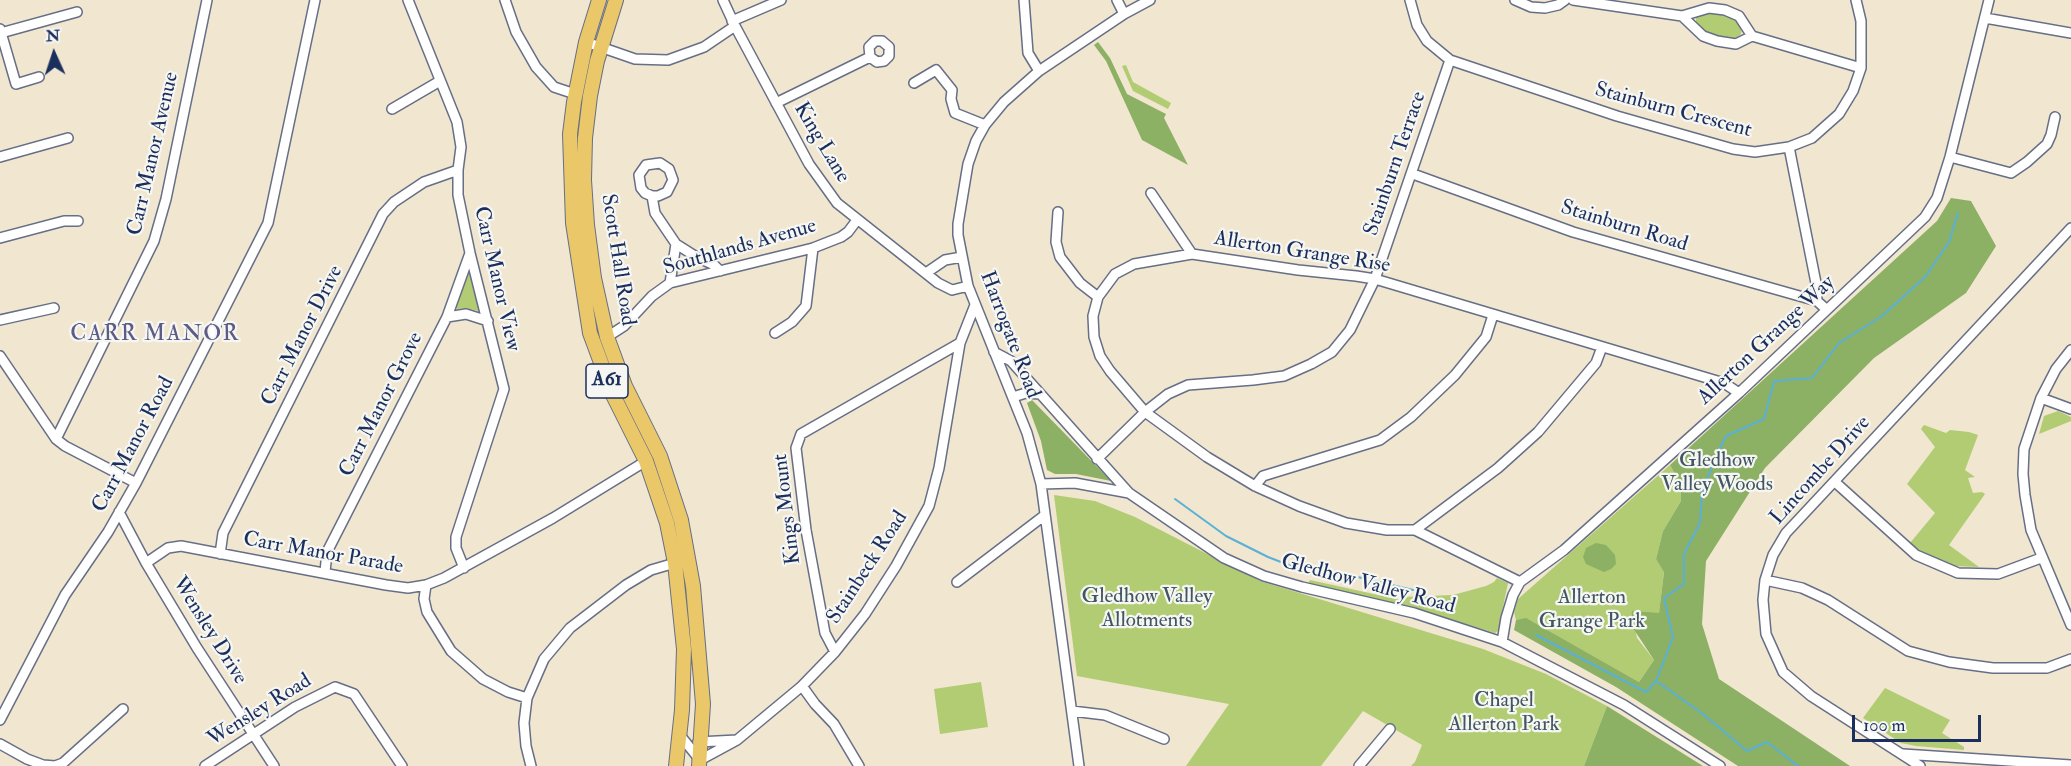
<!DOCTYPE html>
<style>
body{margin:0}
#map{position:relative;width:2071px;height:766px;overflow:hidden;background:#f1e6cf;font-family:"IM FELL Double Pica",serif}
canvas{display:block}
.north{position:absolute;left:24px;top:24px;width:60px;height:60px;-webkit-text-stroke:4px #f6f6f2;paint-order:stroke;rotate:357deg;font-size:16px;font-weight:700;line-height:24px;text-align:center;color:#1b2f5e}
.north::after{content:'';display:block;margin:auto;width:21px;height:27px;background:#1b2f5e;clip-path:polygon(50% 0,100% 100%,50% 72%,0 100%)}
.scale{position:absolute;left:1852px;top:715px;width:129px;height:27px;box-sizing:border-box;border:3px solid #1b2f5e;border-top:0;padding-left:8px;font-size:18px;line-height:21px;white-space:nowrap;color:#1b2f5e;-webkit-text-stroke:4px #f6f6f2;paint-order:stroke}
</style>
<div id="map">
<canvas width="2071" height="766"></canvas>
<div class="north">N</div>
<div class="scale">100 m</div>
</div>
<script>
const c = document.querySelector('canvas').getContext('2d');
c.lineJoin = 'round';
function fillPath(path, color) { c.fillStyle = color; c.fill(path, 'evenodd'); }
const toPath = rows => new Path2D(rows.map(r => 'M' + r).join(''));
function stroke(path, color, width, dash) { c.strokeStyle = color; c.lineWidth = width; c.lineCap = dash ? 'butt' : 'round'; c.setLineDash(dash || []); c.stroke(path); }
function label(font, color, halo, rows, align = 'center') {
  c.font = font + ' "IM FELL Double Pica",serif'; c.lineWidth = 4.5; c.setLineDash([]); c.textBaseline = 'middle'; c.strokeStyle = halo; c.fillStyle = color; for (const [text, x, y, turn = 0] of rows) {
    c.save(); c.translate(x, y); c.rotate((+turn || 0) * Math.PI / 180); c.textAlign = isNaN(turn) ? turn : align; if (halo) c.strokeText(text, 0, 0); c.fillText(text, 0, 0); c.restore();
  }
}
const green = toPath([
 [1708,12,1723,14,1738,22,1742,28,1741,34,1737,38,1727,39,1701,30,1696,23,1696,18,1697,16],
 [1126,65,1133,82,1171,103,1168,109,1133,91,1122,66],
 [468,271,472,271,481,310,478,311,466,308,457,309,455,305],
 [2058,411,2071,417,2071,421,2039,434,2044,416],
 [1924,425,1946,433,1950,430,1969,432,1978,435,1965,470,1975,477,1968,478,1973,493,1982,492,1985,494,1949,545,1979,567,1954,566,1941,562,1928,556,1910,543,1935,513,1907,484,1935,447,1921,429],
 [1670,465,1681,485,1681,501,1663,531,1656,559,1664,571,1659,614,1632,612,1637,638,1654,660,1639,682,1527,619,1516,620,1514,612,1518,599],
 [1054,495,1095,501,1135,517,1260,581,1483,649,1546,674,1607,706,1584,766,1411,766,1415,762,1422,745,1363,711,1321,766,1186,766,1229,704,1077,676],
 [1497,578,1508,583,1498,631,1495,633,1398,604,1308,584,1310,580,1401,600,1402,597,1453,595,1486,586,1494,582],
 [981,682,988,727,940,734,934,689],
 [1885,688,1950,720,1942,733,1964,747,1964,750,1916,746,1901,743,1863,718]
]);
const forest = toPath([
 [1098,42,1110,58,1127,94,1166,114,1164,118,1188,165,1142,140,1106,61,1094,45],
 [1951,198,1971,201,1996,246,1966,293,1874,358,1765,468,1706,561,1702,624,1719,679,1850,766,1738,766,1616,687,1514,630,1516,620,1526,618,1639,682,1654,660,1631,625,1632,611,1659,613,1664,572,1656,559,1663,531,1681,501,1681,485,1670,465,1937,221],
 [1032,400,1111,481,1076,474,1055,474,1047,470,1041,441,1027,403],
 [1596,543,1606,545,1615,555,1616,564,1611,569,1604,572,1586,564,1583,557,1586,548],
 [1607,706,1703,766,1584,766]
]);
const stream = toPath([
 [1175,499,1226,536,1268,557,1312,574,1345,574,1413,590],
 [1536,635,1646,692,1655,682],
 [1798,766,1767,742,1747,751,1703,714,1656,681,1673,637,1664,598,1684,584,1684,554,1700,523,1702,492,1717,454,1726,436,1764,419,1774,381,1812,378,1839,343,1882,316,1925,277,1949,242,1958,213]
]);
const minor = toPath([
 [408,0,457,122,461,147,458,170,458,195,470,253,504,389,456,537,456,548,464,568],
 [505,0,516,32,536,67,554,87,575,94],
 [723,0,735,26,809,164,837,203,938,283,952,290,968,286],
 [1024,0,1028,53,1039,71],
 [1117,0,1124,14],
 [1410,0,1417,25,1427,41,1450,60,1617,116,1733,149,1755,152,1789,147,1812,138,1839,114,1853,91,1861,68,1861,21,1856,0],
 [1515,0,1531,7,1545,8,1558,5,1565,0],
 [1573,0,1682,16,1709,8,1725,10,1739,16,1752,36],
 [1682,16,1703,36,1717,41,1736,44,1752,36,1861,68],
 [1985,18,2071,33],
 [732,21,781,0],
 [0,29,16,84,39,77],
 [1,33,77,12],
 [586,42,635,59,668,60,704,47,735,26],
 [914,83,936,70,952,90,951,99,955,113,985,125],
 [776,103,870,57,877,62,884,61,889,56,889,47,882,41,875,41,869,47,870,57],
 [392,109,440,81],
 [1789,147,1816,283,1817,301],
 [0,157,68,138],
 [1950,157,2011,173,2027,162,2047,144,2051,135,2055,117],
 [1413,174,1573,232,1817,301,1826,309],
 [1151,193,1192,254],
 [652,196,645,193,641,188,639,175,646,165,660,163,669,169,673,180,667,192,658,196,652,196,655,213,676,244,695,256,714,265,720,271],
 [1058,212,1056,242,1060,257,1080,283,1098,297],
 [0,238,64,221,78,221],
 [926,273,945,260,962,257],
 [670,283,676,244],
 [447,317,466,314,488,321],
 [0,320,54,308],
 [775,333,792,322,806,306,813,248],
 [607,337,624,326,652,296,670,283,813,248,841,237,848,232,857,220],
 [2071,350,2056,369,2041,398,2024,449,2023,474,2025,495,2031,530,2071,625],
 [994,352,1011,361,1129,493,1224,558,1264,576,1302,587,1414,613,1502,642,1624,705,1720,766],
 [0,356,56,439,65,446,136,483],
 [1013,397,1026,393,1040,394],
 [2041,398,2071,409],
 [56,439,154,241,166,199,207,0],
 [1097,459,1145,412,1168,394,1188,385,1253,380,1284,376,1311,364,1332,352,1350,330,1375,279,1450,60],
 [1835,482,1916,555,1958,573,1998,574,2041,558],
 [1041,484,1075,483,1129,493],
 [1255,486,1263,476,1380,440,1411,417,1455,375,1486,337,1493,315],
 [119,512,146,563,197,648,274,766],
 [1415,530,1498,468,1538,432,1596,363,1602,347],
 [220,554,223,533,383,214,394,202,424,182,458,170],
 [146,563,168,548,181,546,386,585,408,588,426,585,444,578,553,518,646,461],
 [325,572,327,552,447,317,470,253],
 [1765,580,1802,588,1828,600,1908,651,1949,662,1993,668,2047,668,2071,659],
 [957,582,1045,515],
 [1520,582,1415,530,1387,530,1346,523,1299,506,1255,486,1207,457,1145,412,1110,371,1100,356,1094,337,1093,316,1098,297,1115,274,1134,264,1192,254,1298,270,1356,276,1375,279,1724,383,1739,393],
 [426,585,424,599,427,612,451,651,483,679,508,692,527,698],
 [1502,642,1506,618,1513,595,1520,582,1564,550,1739,393,1925,217,1937,198,1950,157,1989,0],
 [835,652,825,633,806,530,796,448,801,434,960,343],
 [802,686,815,704,834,724,859,766],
 [1072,711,1105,715,1164,739],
 [0,720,65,595,108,532,136,483,268,223,315,0],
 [679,734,700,760,737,740,802,686,835,652,865,614,896,566,929,506,939,468,960,343,975,305],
 [698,742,737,740],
 [0,744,27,759,43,765,55,766,63,763,123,709],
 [1903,754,2071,765],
 [205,766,295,707,335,687,354,694,402,766],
 [531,766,526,746,524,723,527,698,544,659,570,628,626,585,651,570,675,563],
 [1079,766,1041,484,1027,433,968,286,958,235,958,224,968,164,976,141,985,125,1004,102,1039,71,1124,14,1150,0],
 [1359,766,1390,729],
 [1920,766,1811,696,1783,672,1766,634,1763,600,1765,580,1773,555,1786,533,2071,228]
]);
const highway = toPath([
 [599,0,586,42,574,102,570,134,573,223,590,333,613,395,646,461,667,523,675,563,684,649,682,710,676,766],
 [616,0,597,61,590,96,585,138,584,180,587,225,594,278,607,337,625,386,660,456,681,520,693,586,703,704,699,766]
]);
const shields = [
 [607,381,42]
];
const shieldNames = [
 ["A61",607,381]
];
const streetNames = [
 ["Stainburn Crescent",1673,111,15],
 ["King Lane",821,143,59],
 ["Carr Manor Avenue",154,154,-77],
 ["Stainburn Terrace",1396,164,-71],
 ["Stainburn Road",1624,227,17],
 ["Southlands Avenue",740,248,-16],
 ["Allerton Grange Rise",1302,253,9],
 ["Scott Hall Road",617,260,81],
 ["Carr Manor View",496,279,77],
 ["Harrogate Road",1009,335,69],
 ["Carr Manor Drive",303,336,-63],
 ["Allerton Grange Way",1767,341,-43],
 ["Carr Manor Grove",382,405,-63],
 ["Carr Manor Road",134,445,-62],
 ["Lincombe Drive",1821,471,-48],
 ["Kings Mount",788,509,-97],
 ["Carr Manor Parade",323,554,10],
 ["Stainbeck Road",868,568,-57],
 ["Gledhow Valley Road",1368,585,15],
 ["Wensley Drive",209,631,58],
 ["Wensley Road",260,711,-32]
];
const parkNames = [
 ["Gledhow",1717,461],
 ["Valley Woods",1717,485],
 ["Gledhow Valley",1147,597],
 ["Allotments",1147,621],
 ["Allerton",1592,598],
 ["Grange Park",1592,622],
 ["Chapel",1504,701],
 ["Allerton Park",1504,725]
];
const neighbourhoodNames = [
 ["CARR MANOR",155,335]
];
fillPath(green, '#b1cc72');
fillPath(forest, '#8cb064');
stroke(stream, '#5ab1d7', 2);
stroke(minor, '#666f86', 12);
stroke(highway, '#666f86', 16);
stroke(minor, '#fff', 9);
stroke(highway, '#eac769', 14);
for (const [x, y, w] of shields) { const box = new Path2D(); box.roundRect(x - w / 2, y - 17, w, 34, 4.5); c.fillStyle = '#f6f6f2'; c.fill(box); stroke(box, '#1b2f5e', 1.5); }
label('bold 20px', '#1b2f5e', null, shieldNames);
label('21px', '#1b2f5e', '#f6f6f2', streetNames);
label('21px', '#405663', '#f6f6f2', parkNames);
c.letterSpacing = '1.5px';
label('22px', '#5d5c87', '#f6f6f2', neighbourhoodNames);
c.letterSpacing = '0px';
</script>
